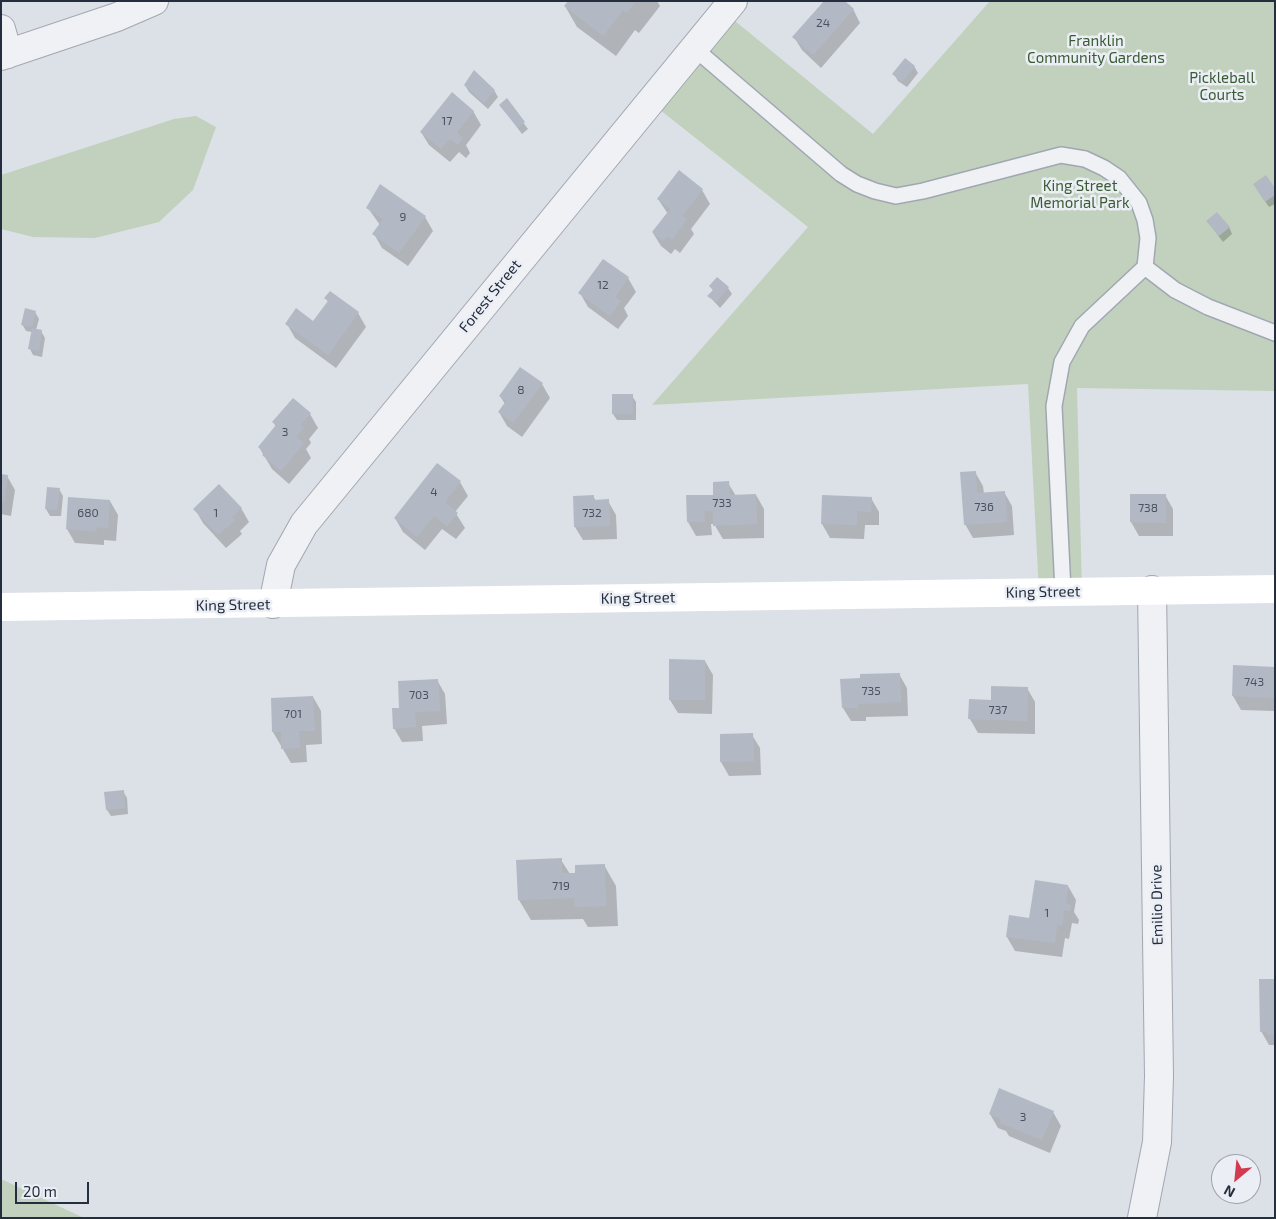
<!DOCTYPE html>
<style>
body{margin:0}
#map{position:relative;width:1276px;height:1219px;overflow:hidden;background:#dce0e7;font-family:"Exo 2",sans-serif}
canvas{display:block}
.frame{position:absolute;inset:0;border:2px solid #252e3e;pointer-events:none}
.north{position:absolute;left:1211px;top:1154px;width:50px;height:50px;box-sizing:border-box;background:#ebeff5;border:1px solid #9ca2ac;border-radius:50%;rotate:208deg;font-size:14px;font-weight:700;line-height:20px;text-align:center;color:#252e3e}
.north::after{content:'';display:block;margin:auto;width:18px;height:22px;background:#d43a4f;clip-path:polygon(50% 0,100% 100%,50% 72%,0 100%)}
.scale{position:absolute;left:15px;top:1182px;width:74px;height:22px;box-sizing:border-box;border:2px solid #252e3e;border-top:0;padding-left:6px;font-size:15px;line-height:18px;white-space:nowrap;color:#252e3e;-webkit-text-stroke:4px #ebeff5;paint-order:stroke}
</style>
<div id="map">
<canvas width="1276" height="1219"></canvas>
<div class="frame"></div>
<div class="north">N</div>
<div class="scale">20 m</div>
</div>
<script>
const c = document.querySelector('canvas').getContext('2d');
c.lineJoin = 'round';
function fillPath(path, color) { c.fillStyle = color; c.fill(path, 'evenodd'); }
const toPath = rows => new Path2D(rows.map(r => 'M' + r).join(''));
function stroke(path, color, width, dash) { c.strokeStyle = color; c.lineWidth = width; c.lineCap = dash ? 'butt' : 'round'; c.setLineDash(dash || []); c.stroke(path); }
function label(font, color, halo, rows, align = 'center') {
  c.font = font + ' "Exo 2",sans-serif'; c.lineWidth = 5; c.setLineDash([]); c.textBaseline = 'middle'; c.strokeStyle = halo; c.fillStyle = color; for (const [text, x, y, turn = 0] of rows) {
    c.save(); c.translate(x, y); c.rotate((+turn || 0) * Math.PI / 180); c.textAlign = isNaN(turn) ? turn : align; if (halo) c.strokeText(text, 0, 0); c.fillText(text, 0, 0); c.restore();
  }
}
const green = toPath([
 [990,1,1275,1,1275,391,1077,388,1082,591,1039,592,1028,384,652,405,808,227,650,102,724,12,873,134],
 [196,116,216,127,193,190,159,222,95,238,33,237,1,229,1,175,174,119],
 [1,1179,84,1218,1,1218]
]);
const shadow = toPath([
 [569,1,657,1,660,6,639,33,635,30,616,56,577,27,565,6],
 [853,9,860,23,821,68,802,50,794,37],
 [914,66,918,73,907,87,898,81,894,74],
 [465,85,494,90,498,97,488,109,469,92],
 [506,100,528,129,522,134,500,105],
 [473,111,481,125,466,145,470,153,466,158,459,152,450,162,429,145,421,132],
 [702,190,710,204,691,229,694,234,680,253,675,249,671,254,661,246,653,233,668,214,658,199],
 [1275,190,1275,204,1269,207,1258,191],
 [368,208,425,217,433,231,408,266,382,248,374,234,380,225],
 [1208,222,1229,227,1232,234,1223,242],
 [628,278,636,292,624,308,628,316,618,329,588,307,580,293],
 [711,286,728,288,732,294,720,308,709,296,713,291],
 [326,298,358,313,366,327,336,368,295,338,287,324,314,323,328,302],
 [35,312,39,319,36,330,41,331,45,338,42,357,33,355,30,349,32,332,26,331,22,324],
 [542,384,550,398,522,437,507,426,499,412,505,404,500,396],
 [632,396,636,402,636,420,617,420,613,414],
 [310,414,318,428,309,439,311,443,306,449,311,458,289,484,272,469,259,447,276,427,274,423],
 [438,464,460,482,468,496,455,512,465,528,456,539,442,529,425,550,403,532,395,518],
 [975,472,983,486,984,494,1004,492,1012,506,1014,535,973,538,965,524],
 [1,475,7,476,15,490,11,516,1,514],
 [728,483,736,496,756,495,764,509,764,538,723,539,714,524,711,524,712,535,696,536,688,522,688,497,714,496],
 [59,489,63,496,61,516,50,516,46,509],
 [1165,495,1173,509,1173,536,1139,536,1131,522],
 [593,496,596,501,608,501,616,515,617,539,583,540,575,527],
 [823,496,871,498,879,512,879,525,865,525,864,539,830,538,822,524],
 [110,501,118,515,116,541,104,540,104,545,75,543,67,529],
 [241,508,249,522,240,531,242,534,226,548,203,523,195,509],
 [705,661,713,675,712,714,678,713,670,700],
 [1275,668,1275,711,1241,710,1233,696],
 [899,674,907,688,908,716,866,717,866,721,851,721,843,708,861,680],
 [437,680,445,694,447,724,422,726,423,741,402,742,394,728,400,709],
 [1027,688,1035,702,1035,734,978,733,970,719,970,700,992,701],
 [313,697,321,711,322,744,306,745,307,762,291,763,273,732,272,699],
 [752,735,760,748,761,775,729,776,721,762],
 [123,791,127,798,128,814,111,816,107,810],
 [561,860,570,874,604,865,616,886,618,926,588,927,583,919,531,920,519,900],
 [1068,886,1076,900,1074,912,1079,920,1078,924,1072,923,1069,939,1065,938,1062,957,1015,951,1007,937],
 [1275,980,1275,1045,1269,1045,1261,1031],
 [1053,1112,1061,1126,1050,1153,1009,1136,1006,1131,998,1128,990,1114]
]);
const building = toPath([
 [568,1,636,1,627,13,623,10,603,36,564,6],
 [824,1,845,1,854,9,813,55,792,37],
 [905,58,915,66,902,82,892,74],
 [474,70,495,90,484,103,464,85],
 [452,92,474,111,457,132,463,138,458,145,450,139,441,149,420,132],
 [507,98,525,122,518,128,499,105],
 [679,170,703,189,682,216,687,219,672,240,667,236,663,241,652,232,670,209,657,199],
 [1266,175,1275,188,1275,195,1265,202,1253,184],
 [380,184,426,216,399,253,372,234,383,219,366,208],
 [1217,212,1230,227,1219,236,1206,221],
 [603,259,629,277,615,297,621,301,610,316,578,293],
 [717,277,729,287,716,302,707,296,713,290,709,286],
 [330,291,359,312,328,355,285,324,296,308,313,321,328,301,324,298],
 [25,308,36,311,32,327,21,325],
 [32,328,42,330,39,351,28,349],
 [520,367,543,383,513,423,498,412,506,401,499,396],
 [612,394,633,394,633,414,612,414],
 [293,398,311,413,301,425,304,428,296,437,304,443,281,471,262,455,265,453,258,447,276,425,272,422],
 [437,463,461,481,445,502,458,513,447,526,434,516,417,537,394,518],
 [976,471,977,493,1005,491,1007,522,964,525,960,472],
 [1,474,8,475,4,502,1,502],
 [729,481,730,495,756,494,757,524,713,526,713,511,704,511,705,522,687,522,686,495,713,495,713,482],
 [219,484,242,508,232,517,235,520,218,535,193,509],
 [47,487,60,488,57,510,45,509],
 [1130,494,1166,494,1166,523,1130,522],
 [594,495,594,500,609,499,610,526,574,527,573,496],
 [822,495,872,497,871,512,857,511,857,525,821,524],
 [68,497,110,500,108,528,97,527,96,532,66,529],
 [669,659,705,660,705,700,669,700],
 [1233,665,1275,667,1275,698,1232,696],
 [900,673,901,702,858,704,858,708,842,708,840,679,860,678,860,674],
 [438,679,440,711,415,712,416,727,393,729,392,708,399,708,398,681],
 [991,686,1028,687,1027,721,968,719,969,699,991,700],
 [313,696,315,731,299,731,300,748,281,749,281,732,272,732,271,698],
 [753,733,754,761,720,762,720,734],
 [124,790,125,808,106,810,104,792],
 [562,858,562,873,575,873,575,865,605,864,606,906,574,907,574,898,518,900,516,860],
 [1035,880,1068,885,1066,904,1071,905,1070,911,1064,910,1062,926,1057,925,1055,943,1006,937,1009,915,1029,918],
 [1259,979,1275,979,1275,1035,1267,1035,1267,1031,1260,1032],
 [999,1088,1054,1111,1042,1140,1000,1123,1001,1119,989,1114]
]);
const service = toPath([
 [694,48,841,174,857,184,875,191,896,196,923,191,1061,155,1085,159,1104,168,1119,178,1139,203,1145,220,1148,238,1145,267,1175,290,1208,307,1275,333],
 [1063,591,1054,406,1062,362,1082,326,1145,267]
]);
const minor = toPath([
 [1,29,8,54],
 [1,56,117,17,154,1],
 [273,604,281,565,304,524,733,1],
 [1142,1218,1157,1142,1159,1076,1152,590]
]);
const secondary = toPath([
 [1,607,1275,589]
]);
const numberNames = [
 ["24",823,23],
 ["17",447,121],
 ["9",403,217],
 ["12",603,285],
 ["8",521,390],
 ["3",285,432],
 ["4",434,492],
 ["733",722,503],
 ["736",984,507],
 ["738",1148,508],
 ["680",88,513],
 ["1",216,513],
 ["732",592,513],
 ["743",1254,682],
 ["735",871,691],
 ["703",419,695],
 ["737",998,710],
 ["701",293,714],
 ["719",561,886],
 ["1",1047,913],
 ["3",1023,1117]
];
const parkNames = [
 ["Franklin",1096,41],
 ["Community Gardens",1096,58],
 ["Pickleball",1222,78],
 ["Courts",1222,95],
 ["King Street",1080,186],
 ["Memorial Park",1080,203]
];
const streetNames = [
 ["Forest Street",490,296,-51],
 ["King Street",1043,592,-1],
 ["King Street",638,598,-1],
 ["King Street",233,605,-1],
 ["Emilio Drive",1157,905,-91]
];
fillPath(green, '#c2d1bd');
fillPath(shadow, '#0003');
fillPath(building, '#b3b9c4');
stroke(service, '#a1a7b1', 18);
stroke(minor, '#a1a7b1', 30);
stroke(service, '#eff1f5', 15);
stroke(minor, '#eff1f5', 28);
stroke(secondary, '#fff', 28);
label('12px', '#485160', null, numberNames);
label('15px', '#395a32', '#ebeff5', parkNames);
label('15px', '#252e3e', '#ebeff5', streetNames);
</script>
